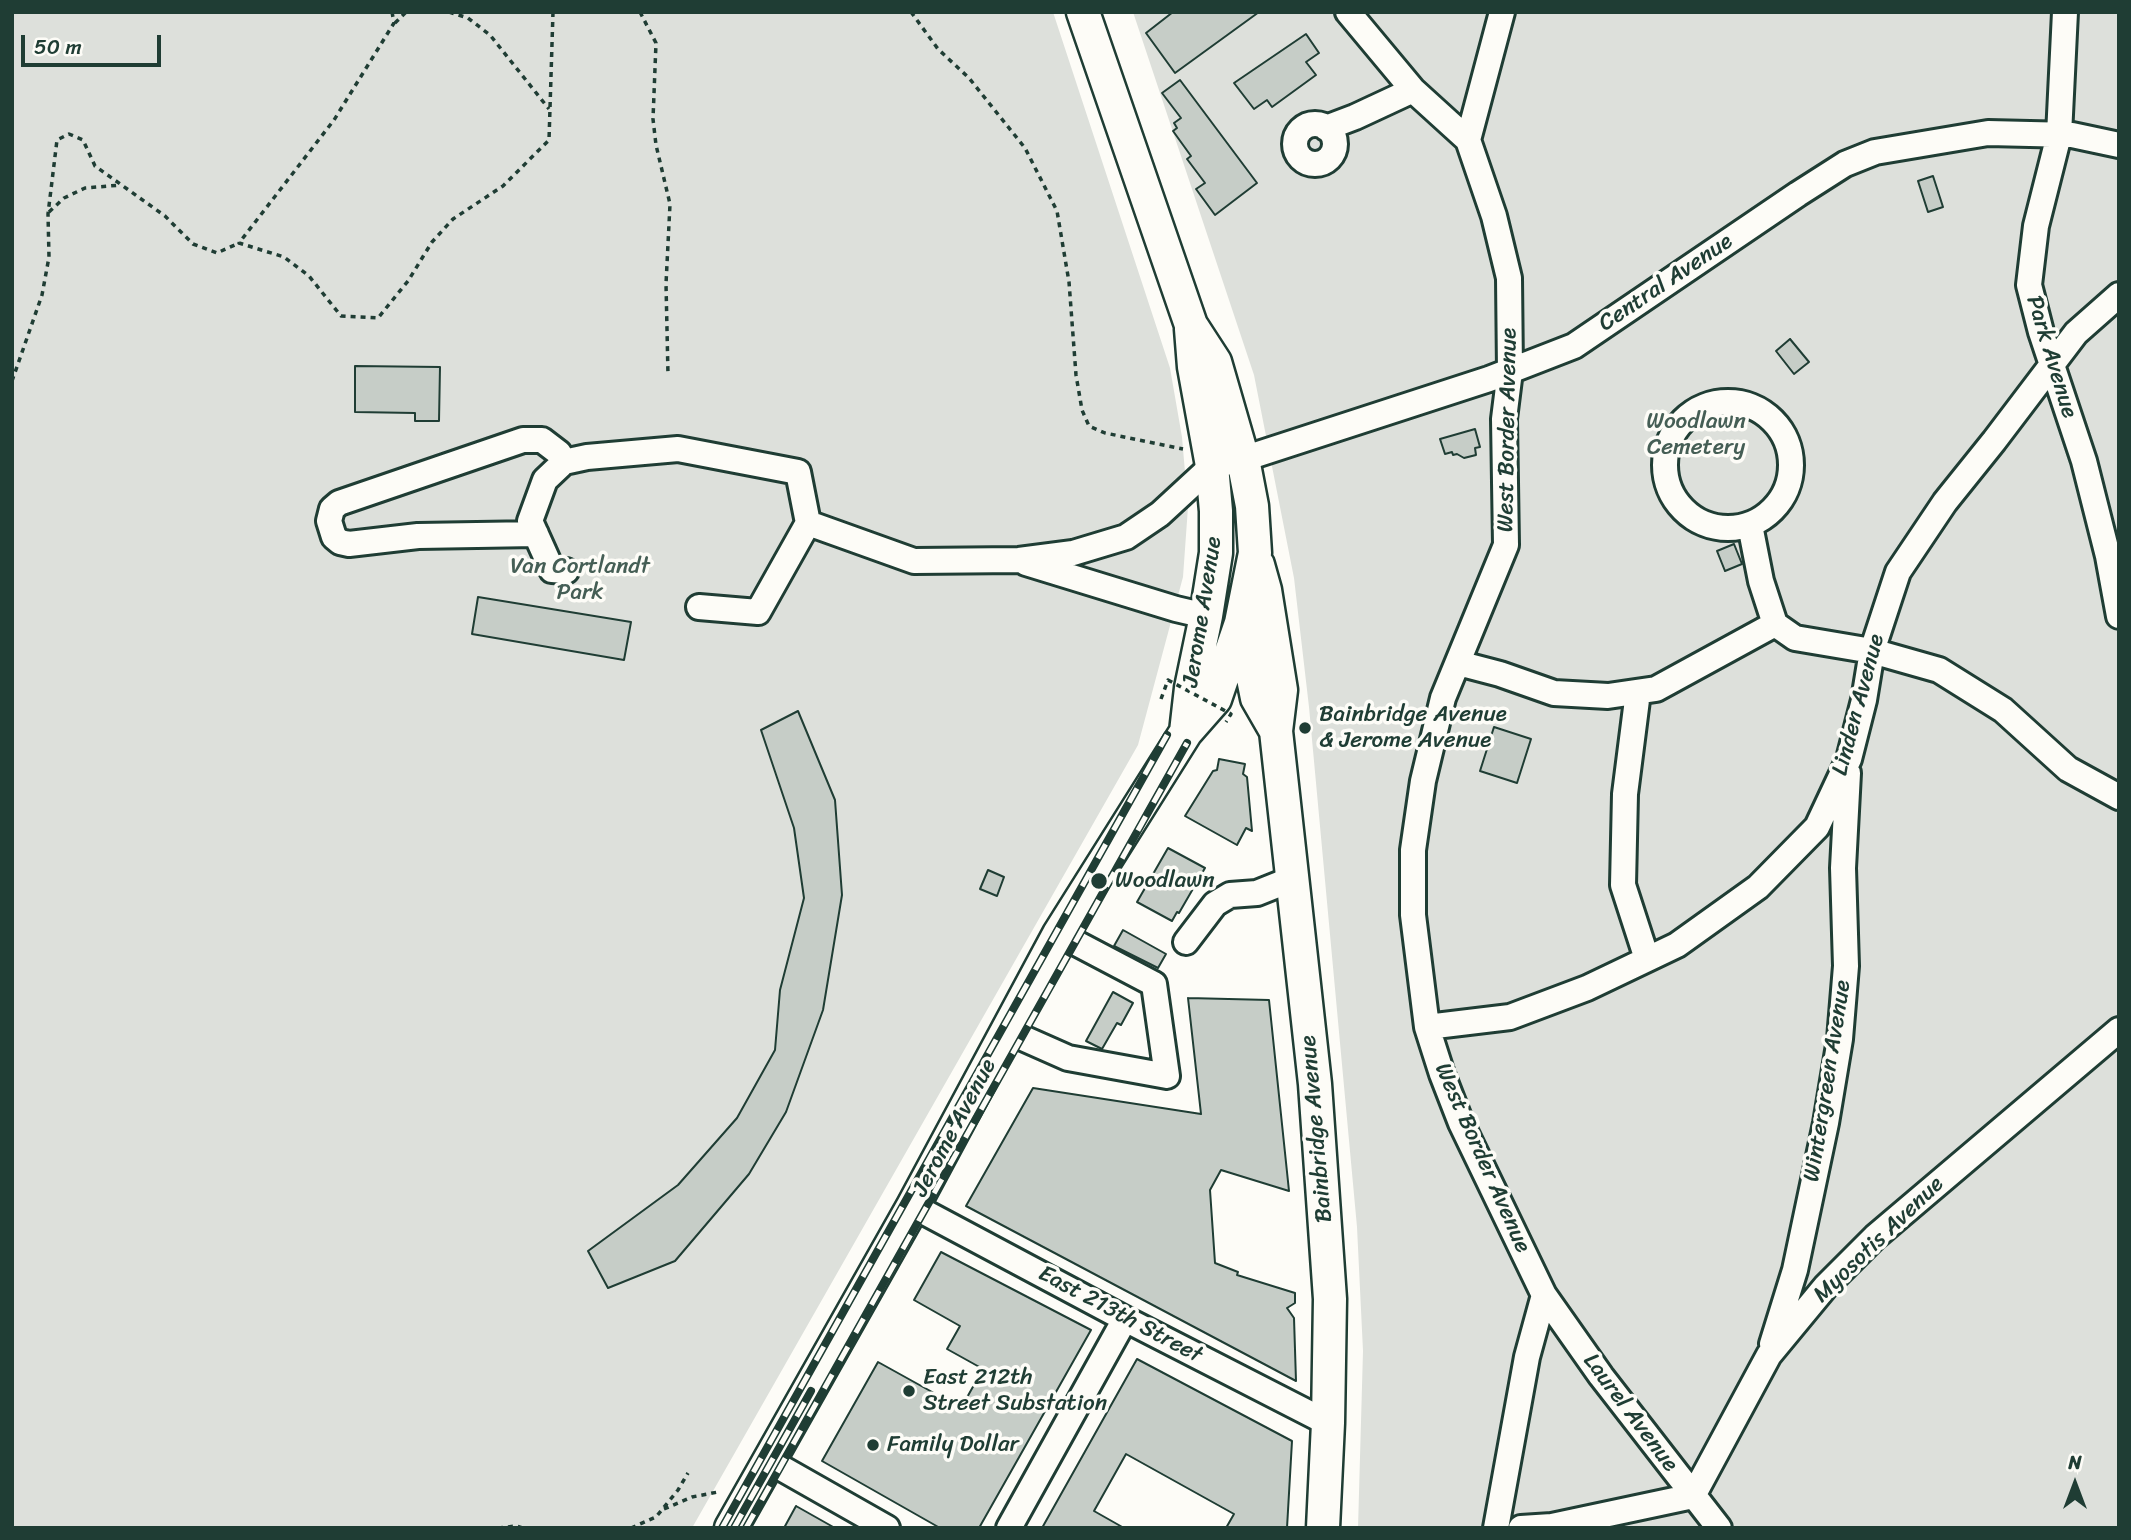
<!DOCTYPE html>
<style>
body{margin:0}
#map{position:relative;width:2131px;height:1540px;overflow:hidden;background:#fdfcf7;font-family:Sriracha,sans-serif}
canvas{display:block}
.frame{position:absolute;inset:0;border:14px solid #1f3d34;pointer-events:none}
.north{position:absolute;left:2040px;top:1449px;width:70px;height:70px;-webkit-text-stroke:5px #fdfcf7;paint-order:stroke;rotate:0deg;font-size:19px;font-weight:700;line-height:28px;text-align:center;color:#1f3d34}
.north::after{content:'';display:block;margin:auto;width:24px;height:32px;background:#1f3d34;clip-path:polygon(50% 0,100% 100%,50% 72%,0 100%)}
.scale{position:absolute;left:21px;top:35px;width:140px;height:32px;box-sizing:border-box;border:4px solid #1f3d34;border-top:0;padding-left:9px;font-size:21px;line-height:24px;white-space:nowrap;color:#1f3d34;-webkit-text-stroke:5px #fdfcf7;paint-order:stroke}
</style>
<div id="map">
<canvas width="2131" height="1540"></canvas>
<div class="frame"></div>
<div class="north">N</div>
<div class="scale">50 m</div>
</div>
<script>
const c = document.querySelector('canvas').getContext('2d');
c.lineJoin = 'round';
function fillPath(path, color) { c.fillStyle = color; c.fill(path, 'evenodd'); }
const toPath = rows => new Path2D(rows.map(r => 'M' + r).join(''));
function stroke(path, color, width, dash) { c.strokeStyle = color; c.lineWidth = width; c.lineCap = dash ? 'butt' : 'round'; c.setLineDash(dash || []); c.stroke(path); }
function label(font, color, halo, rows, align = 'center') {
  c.font = font + ' Sriracha,sans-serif'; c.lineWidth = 7; c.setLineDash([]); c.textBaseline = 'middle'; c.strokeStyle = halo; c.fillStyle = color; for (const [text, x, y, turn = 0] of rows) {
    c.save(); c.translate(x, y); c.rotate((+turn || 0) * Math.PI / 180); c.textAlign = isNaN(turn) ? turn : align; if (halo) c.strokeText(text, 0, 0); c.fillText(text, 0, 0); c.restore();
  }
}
const green = toPath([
 [12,12,1053,12,1170,368,1182,437,1188,507,1183,577,1138,745,692,1528,12,1528],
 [1133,12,2119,12,2119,1528,1358,1528,1363,1351,1357,1227,1309,707,1294,578,1254,375]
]);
const building = toPath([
 [1173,12,1259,12,1175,73,1146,33,1173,12],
 [1306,34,1319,53,1306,62,1316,75,1272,107,1267,100,1254,109,1234,83,1306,34],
 [1180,80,1257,183,1215,215,1196,189,1205,183,1187,159,1191,156,1173,131,1177,128,1174,123,1181,118,1162,93,1180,80],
 [1933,176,1943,207,1928,212,1918,181,1933,176],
 [1790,339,1809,362,1794,374,1776,351,1790,339],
 [355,366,440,367,439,421,415,421,415,413,355,412,355,366],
 [1475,429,1480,447,1475,448,1476,455,1464,458,1457,454,1453,455,1452,452,1445,454,1440,439,1475,429],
 [1734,544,1742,564,1725,571,1717,551,1734,544],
 [478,597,631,622,624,660,472,634,478,597],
 [798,711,835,800,842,895,823,1010,786,1112,749,1174,675,1261,608,1288,588,1251,678,1185,737,1118,775,1050,780,990,804,898,794,828,761,730,798,711],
 [1494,727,1531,739,1517,783,1480,771,1494,727],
 [1219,759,1245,764,1243,774,1247,777,1252,831,1246,828,1237,845,1185,816,1213,771,1217,770,1219,759],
 [1168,848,1205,868,1179,913,1177,912,1172,921,1137,902,1168,848],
 [988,870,1004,877,997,896,980,889,988,870],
 [1123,930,1166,954,1158,968,1114,946,1123,930],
 [1113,992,1133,1003,1121,1025,1117,1023,1102,1049,1086,1041,1113,992],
 [1188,998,1269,1000,1289,1191,1221,1170,1210,1190,1215,1263,1238,1272,1237,1275,1295,1293,1295,1303,1287,1308,1294,1318,1296,1381,966,1206,1033,1088,1201,1114,1188,998],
 [941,1252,1091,1330,979,1528,940,1528,822,1461,878,1362,961,1408,983,1369,947,1349,960,1326,914,1300,941,1252],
 [1137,1359,1292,1441,1287,1528,1226,1528,1234,1514,1126,1454,1094,1511,1124,1528,1042,1528,1137,1359],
 [796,1506,835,1528,784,1528,796,1506]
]);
const path = toPath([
 [392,12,394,23,334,120,239,243,284,257,309,276,341,316,378,318,408,281,432,242,453,219,503,186,549,140,553,12],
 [449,12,468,18,490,35,549,109],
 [640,12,656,43,653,119,656,145,670,204,666,284,668,375],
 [911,12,938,49,969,78,1025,148,1057,211,1069,282,1076,375,1082,410,1089,426,1105,433,1183,449],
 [395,23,406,12],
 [49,212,64,198,85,188,121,185],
 [12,381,42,295,49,257,48,214,57,140,69,134,83,140,95,166,165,216,193,244,217,253,239,243],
 [12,1270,12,1274],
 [664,1509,692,1497,718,1492],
 [498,1528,516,1526,523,1528],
 [631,1528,656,1517,678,1490,688,1473]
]);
const minor = toPath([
 [1348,12,1413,90,1468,140,1494,216,1509,278,1510,371,1504,419,1506,545,1443,698,1423,781,1413,850,1413,915,1427,1027,1442,1074,1461,1123,1544,1295,1527,1357,1496,1528],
 [2065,12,2059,135,2036,226,2029,285,2041,332,2084,461,2108,556,2119,616],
 '1295 144a20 20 0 1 1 40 0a20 20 0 1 1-40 0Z',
 [1326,128,1355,117,1413,90],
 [1468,140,1502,12],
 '1665 465a63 63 0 1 1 126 0a63 63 0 1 1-126 0Z',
 [1750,525,1761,581,1775,624,1795,638,1872,651,1939,670,2003,710,2068,769,2119,797],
 [536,534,418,536,349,544,340,542,334,537,329,521,332,509,339,503,523,440,542,440,559,453,564,462],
 [1026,563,1176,609,1206,616],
 [566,571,552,570,530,521,545,480,564,462,587,457,678,449,798,472,808,523,914,561,1019,560,1073,553,1126,537,1160,514,1212,466,1243,459,1489,379,1574,346,1798,194,1845,164,1875,152,1988,133,2072,135,2119,145],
 [699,607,758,612,808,523],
 [1458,663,1500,674,1554,693,1608,696,1656,689,1775,624],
 [1638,692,1625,794,1623,885,1647,959],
 [1186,942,1215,904,1230,895,1257,893,1292,879],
 [1427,1027,1510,1017,1587,988,1677,945,1758,887,1817,827,1849,759,1864,700,1872,651,1898,572,1945,502,1994,441,2076,333,2119,295],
 [1007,1031,1068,1058,1167,1076,1154,984,1059,934],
 [913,1206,1125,1319,1328,1423],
 [1544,1295,1601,1376,1719,1528],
 [1772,1344,1795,1270,1826,1123,1840,1039,1846,966,1843,868,1848,773],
 [769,1461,887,1528],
 [1009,1528,1125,1319],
 [1521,1528,1552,1526,1693,1496,1769,1355,1826,1286,1875,1237,2119,1030]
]);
const major = toPath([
 [1258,565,1265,590,1281,690,1276,731,1315,1084,1330,1299,1328,1423,1323,1528],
 [1242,624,1257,698,1276,731],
 [1186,732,1191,688,1206,616,1216,553,1216,511,1212,466,1194,367,1191,329],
 [731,1528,913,1206,1059,934,1186,732,1215,699,1241,623,1255,553,1252,506,1243,459,1215,362,1191,325,1083,12]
]);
const rail = toPath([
 [722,1528,1167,735],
 [734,1528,811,1391],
 [746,1528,1187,743]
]);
const pathBridge = toPath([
 [1161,699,1168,680,1231,714,1226,722]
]);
const markers = [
 [1305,728,7,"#1f3d34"],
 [1099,881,9,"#1f3d34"],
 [909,1391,7,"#1f3d34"],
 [873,1445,7,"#1f3d34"]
];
const streetNames = [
 ["Central Avenue",1666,283,-34],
 ["Park Avenue",2051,357,73],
 ["West Border Avenue",1508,430,-89],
 ["Jerome Avenue",1203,612,-81],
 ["Linden Avenue",1859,705,-75],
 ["Wintergreen Avenue",1828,1081,-81],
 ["Jerome Avenue",955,1128,-62],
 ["Bainbridge Avenue",1317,1129,-95],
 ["West Border Avenue",1482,1158,66],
 ["Myosotis Avenue",1879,1240,-44],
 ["East 213th Street",1120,1315,28],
 ["Laurel Avenue",1630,1413,53]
];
const parkNames = [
 ["Woodlawn",1696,422],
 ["Cemetery",1696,448],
 ["Van Cortlandt",580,567],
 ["Park",580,593]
];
const poiNames = [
 ["Bainbridge Avenue",1319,715],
 ["& Jerome Avenue",1319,741],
 ["Woodlawn",1115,881],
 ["East 212th",923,1378],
 ["Street Substation",923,1404],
 ["Family Dollar",887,1445]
];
fillPath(green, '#dde0db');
fillPath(building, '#c6cdc7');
stroke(building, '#1f3d34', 2);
stroke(minor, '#1f3d34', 30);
stroke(major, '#1f3d34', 37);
stroke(path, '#1f3d34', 3.5, [5, 5]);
stroke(minor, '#fdfcf7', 24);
stroke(major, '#fdfcf7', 32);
stroke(rail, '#1f3d34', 8);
stroke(rail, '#fdfcf7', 5, [16]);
stroke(pathBridge, '#1f3d34', 3.5, [5, 5]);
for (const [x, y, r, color] of markers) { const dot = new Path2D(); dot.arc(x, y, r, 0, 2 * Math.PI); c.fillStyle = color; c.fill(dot); stroke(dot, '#fdfcf7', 2.5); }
label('23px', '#1f3d34', '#fdfcf7', streetNames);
label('23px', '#455e55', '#fdfcf7', parkNames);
label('23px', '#1f3d34', '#fdfcf7', poiNames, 'left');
</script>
